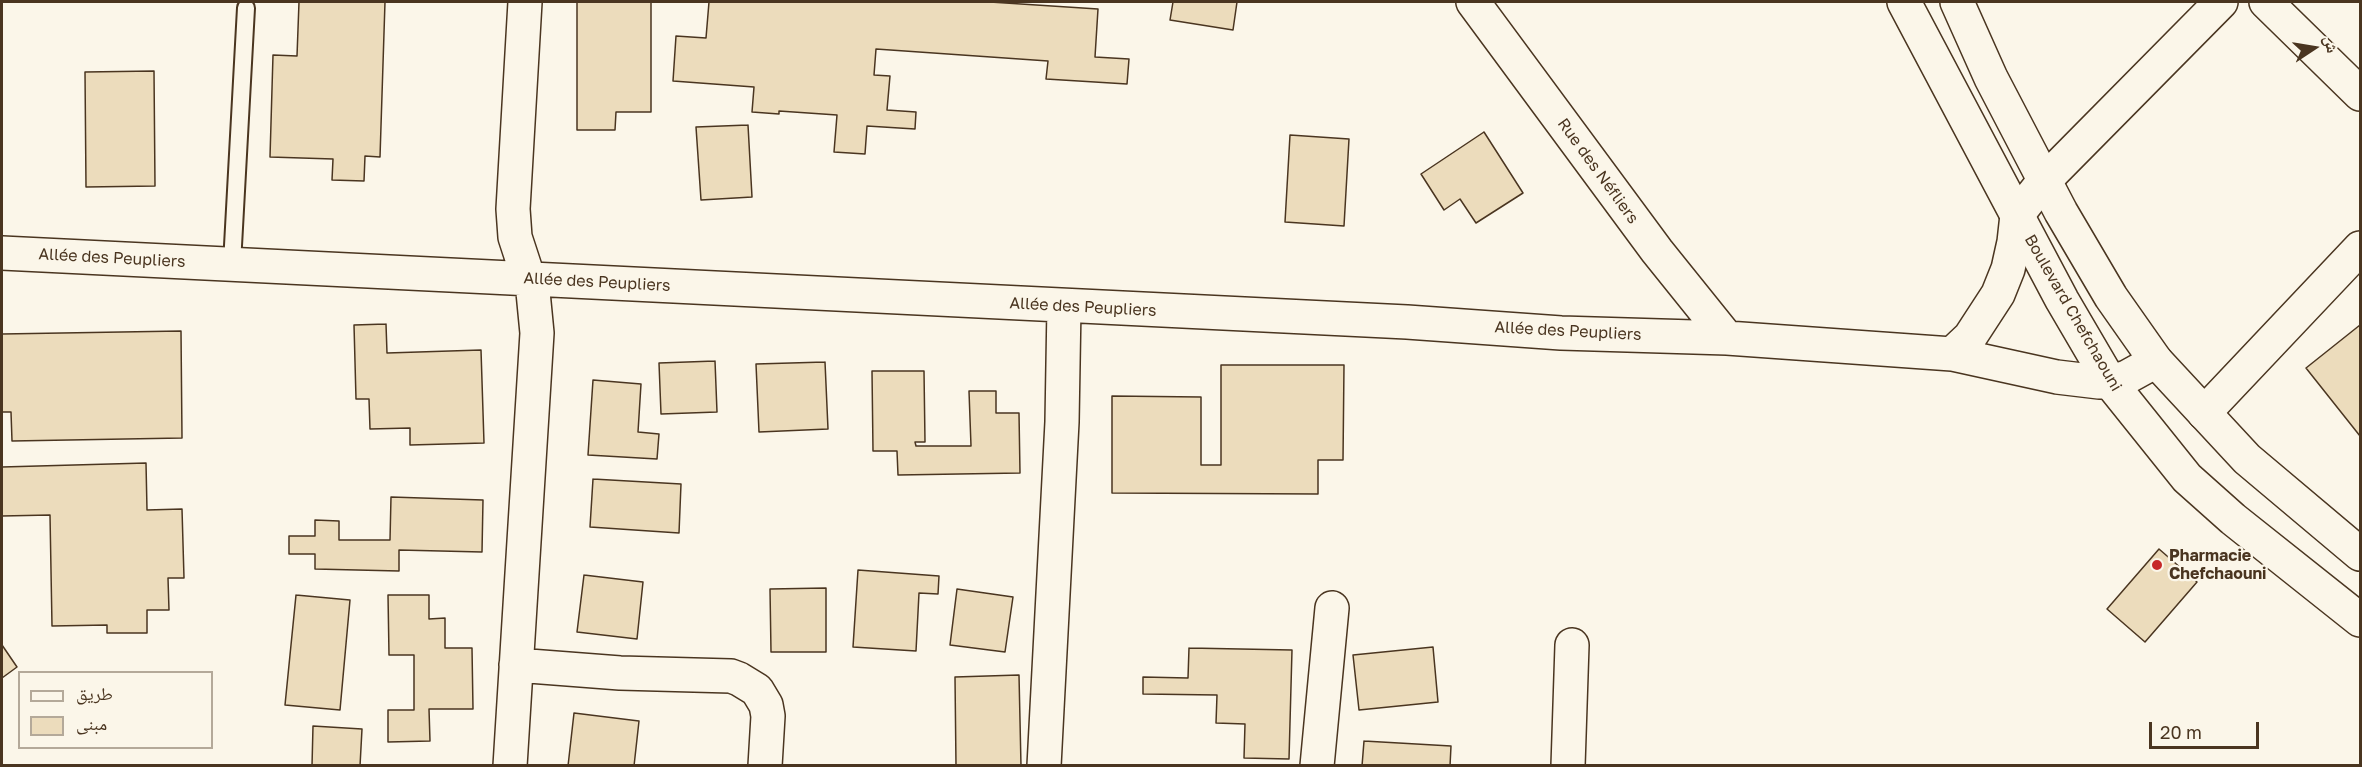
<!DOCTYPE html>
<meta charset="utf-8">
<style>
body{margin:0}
#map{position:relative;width:2362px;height:767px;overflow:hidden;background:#fbf6e9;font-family:"Golos Text","Noto Naskh Arabic",sans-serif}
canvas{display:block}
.frame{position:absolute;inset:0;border:3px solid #4a3520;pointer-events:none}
.legend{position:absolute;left:18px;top:671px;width:195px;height:78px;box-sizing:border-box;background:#fbf6e9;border:2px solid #b4a999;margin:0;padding:8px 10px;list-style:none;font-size:18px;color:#4a3520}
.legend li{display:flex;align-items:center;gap:12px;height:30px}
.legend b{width:30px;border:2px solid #b4a999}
.north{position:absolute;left:2284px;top:18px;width:60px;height:60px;-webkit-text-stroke:4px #fbf6e9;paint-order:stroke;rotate:78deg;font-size:16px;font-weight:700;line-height:24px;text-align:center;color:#4a3520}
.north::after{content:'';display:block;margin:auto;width:21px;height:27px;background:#4a3520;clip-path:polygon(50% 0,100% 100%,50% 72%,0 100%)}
.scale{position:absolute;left:2149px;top:722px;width:110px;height:27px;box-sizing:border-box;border:3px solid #4a3520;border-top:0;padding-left:8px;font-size:18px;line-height:21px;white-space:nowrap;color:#4a3520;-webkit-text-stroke:4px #fbf6e9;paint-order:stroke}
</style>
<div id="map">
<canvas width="2362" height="767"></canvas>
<div class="frame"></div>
<ul class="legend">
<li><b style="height:8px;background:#fbf6e9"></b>طريق</li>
<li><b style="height:16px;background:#ecdcbc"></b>مبنى</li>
</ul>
<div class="north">ش</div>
<div class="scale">20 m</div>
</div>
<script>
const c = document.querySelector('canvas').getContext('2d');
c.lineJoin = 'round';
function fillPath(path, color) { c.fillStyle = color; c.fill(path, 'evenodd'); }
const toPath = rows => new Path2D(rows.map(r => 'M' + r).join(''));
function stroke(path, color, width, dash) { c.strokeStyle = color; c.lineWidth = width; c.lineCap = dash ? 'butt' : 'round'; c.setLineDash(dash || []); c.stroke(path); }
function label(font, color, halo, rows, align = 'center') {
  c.font = font + ' "Golos Text",sans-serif'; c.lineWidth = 4.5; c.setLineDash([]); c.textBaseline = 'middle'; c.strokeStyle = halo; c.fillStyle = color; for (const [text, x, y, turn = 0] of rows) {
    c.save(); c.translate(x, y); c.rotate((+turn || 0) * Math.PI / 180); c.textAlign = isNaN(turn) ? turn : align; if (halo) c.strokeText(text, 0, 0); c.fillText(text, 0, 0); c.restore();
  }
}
const building = toPath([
 [299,2,385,2,380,157,365,156,364,181,332,180,333,159,270,157,273,55,297,56,299,2],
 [577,2,651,2,651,112,616,112,615,130,577,130,577,2],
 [709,2,990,2,1098,9,1095,57,1129,59,1127,84,1046,79,1048,61,876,49,874,75,890,76,887,110,916,112,915,129,867,126,865,154,834,152,837,115,779,111,779,114,752,112,754,87,673,81,676,36,706,38,709,2],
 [1173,2,1237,2,1233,30,1170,20,1173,2],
 [154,71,155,186,86,187,85,72,154,71],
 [748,125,752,197,701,200,696,127,748,125],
 [1484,132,1523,193,1476,223,1460,199,1444,210,1421,174,1484,132],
 [1290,135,1349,139,1344,226,1285,222,1290,135],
 [386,324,387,353,481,350,484,443,410,445,410,428,370,429,369,399,356,399,354,325,386,324],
 [2360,325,2360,436,2306,368,2360,325],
 [181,331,182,438,12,441,11,412,2,412,2,334,181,331],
 [715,361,717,412,661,414,659,363,715,361],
 [825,362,828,429,759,432,756,364,825,362],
 [1221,365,1344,365,1343,460,1318,460,1318,494,1112,493,1112,396,1201,397,1201,465,1221,465,1221,365],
 [872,371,924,371,925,442,915,442,916,446,971,446,969,391,996,391,996,413,1019,413,1020,473,898,475,897,451,873,451,872,371],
 [593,380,641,384,638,432,659,434,657,459,588,455,593,380],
 [146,463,147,510,182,509,184,578,168,578,169,610,147,610,147,633,107,633,107,625,52,626,50,515,2,516,2,467,146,463],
 [593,479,681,484,679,533,590,527,593,479],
 [391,497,483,500,482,552,399,550,399,571,315,569,315,554,289,554,289,536,315,536,315,520,339,521,339,540,390,540,391,497],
 [2159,549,2197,582,2145,642,2107,609,2159,549],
 [858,570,939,576,938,594,919,593,916,651,853,647,858,570],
 [584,575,643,582,637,639,577,632,584,575],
 [826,588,826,652,771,652,770,589,826,588],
 [957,589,1013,597,1005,652,950,645,957,589],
 [296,595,350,600,340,710,285,705,296,595],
 [388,595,429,595,429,619,445,618,445,648,472,648,473,709,429,709,430,741,388,742,388,710,414,710,414,655,389,655,388,595],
 [2,645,17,667,2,678,2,645],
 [1433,647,1438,702,1359,710,1353,655,1433,647],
 [1189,648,1292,650,1289,759,1244,758,1245,724,1216,723,1217,695,1143,694,1143,677,1188,678,1189,648],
 [1019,675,1021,766,956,766,955,677,1019,675],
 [574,713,639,721,634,766,568,766,574,713],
 [313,726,362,729,360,766,312,766,313,726],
 [1364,741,1451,746,1450,766,1362,766,1364,741]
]);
const lane = toPath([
 [232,264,246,8]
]);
const street = toPath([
 [1473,2,1657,251,1727,338],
 [2266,2,2360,94],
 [2,253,1407,322,1561,333,1727,338,1952,354,2057,377,2099,382,2110,382,2127,377,2156,361],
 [1952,354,1970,337,1998,294,2008,269,2014,242,2017,215,2044,181,2221,2],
 [2204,413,2360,248],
 [516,665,620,673,731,676,739,679,757,690,766,705,768,716,765,766],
 [510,766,537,333,533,292,515,237,513,209,525,2],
 [1044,766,1062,422,1064,306],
 [1317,766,1332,608],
 [1568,766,1572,645]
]);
const secondary = toPath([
 [1904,2,2062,300,2110,382,2187,478,2233,519,2360,620],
 [1957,2,1991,78,2061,212,2111,297,2156,361,2247,459,2360,554]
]);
const markers = [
 [2157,565,6,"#c62828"]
];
const streetNames = [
 ["Rue des Néfliers",1598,171,54],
 ["Allée des Peupliers",112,258,3],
 ["Allée des Peupliers",597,282,3],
 ["Allée des Peupliers",1083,307,3],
 ["Boulevard Chefchaouni",2073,313,60],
 ["Allée des Peupliers",1568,331,3]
];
const poiNames = [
 ["Pharmacie",2169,556],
 ["Chefchaouni",2169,574]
];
fillPath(building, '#ecdcbc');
stroke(building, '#4a3520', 1.5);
stroke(lane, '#4a3520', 20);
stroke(street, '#4a3520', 36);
stroke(secondary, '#4a3520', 36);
stroke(lane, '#fbf6e9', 16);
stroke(street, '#fbf6e9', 33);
stroke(secondary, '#fbf6e9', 33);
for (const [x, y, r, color] of markers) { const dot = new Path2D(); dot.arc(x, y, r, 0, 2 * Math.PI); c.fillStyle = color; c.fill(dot); stroke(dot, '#fbf6e9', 2); }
label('16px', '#4a3520', '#fbf6e9', streetNames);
label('bold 16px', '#4a3520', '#fbf6e9', poiNames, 'left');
</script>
